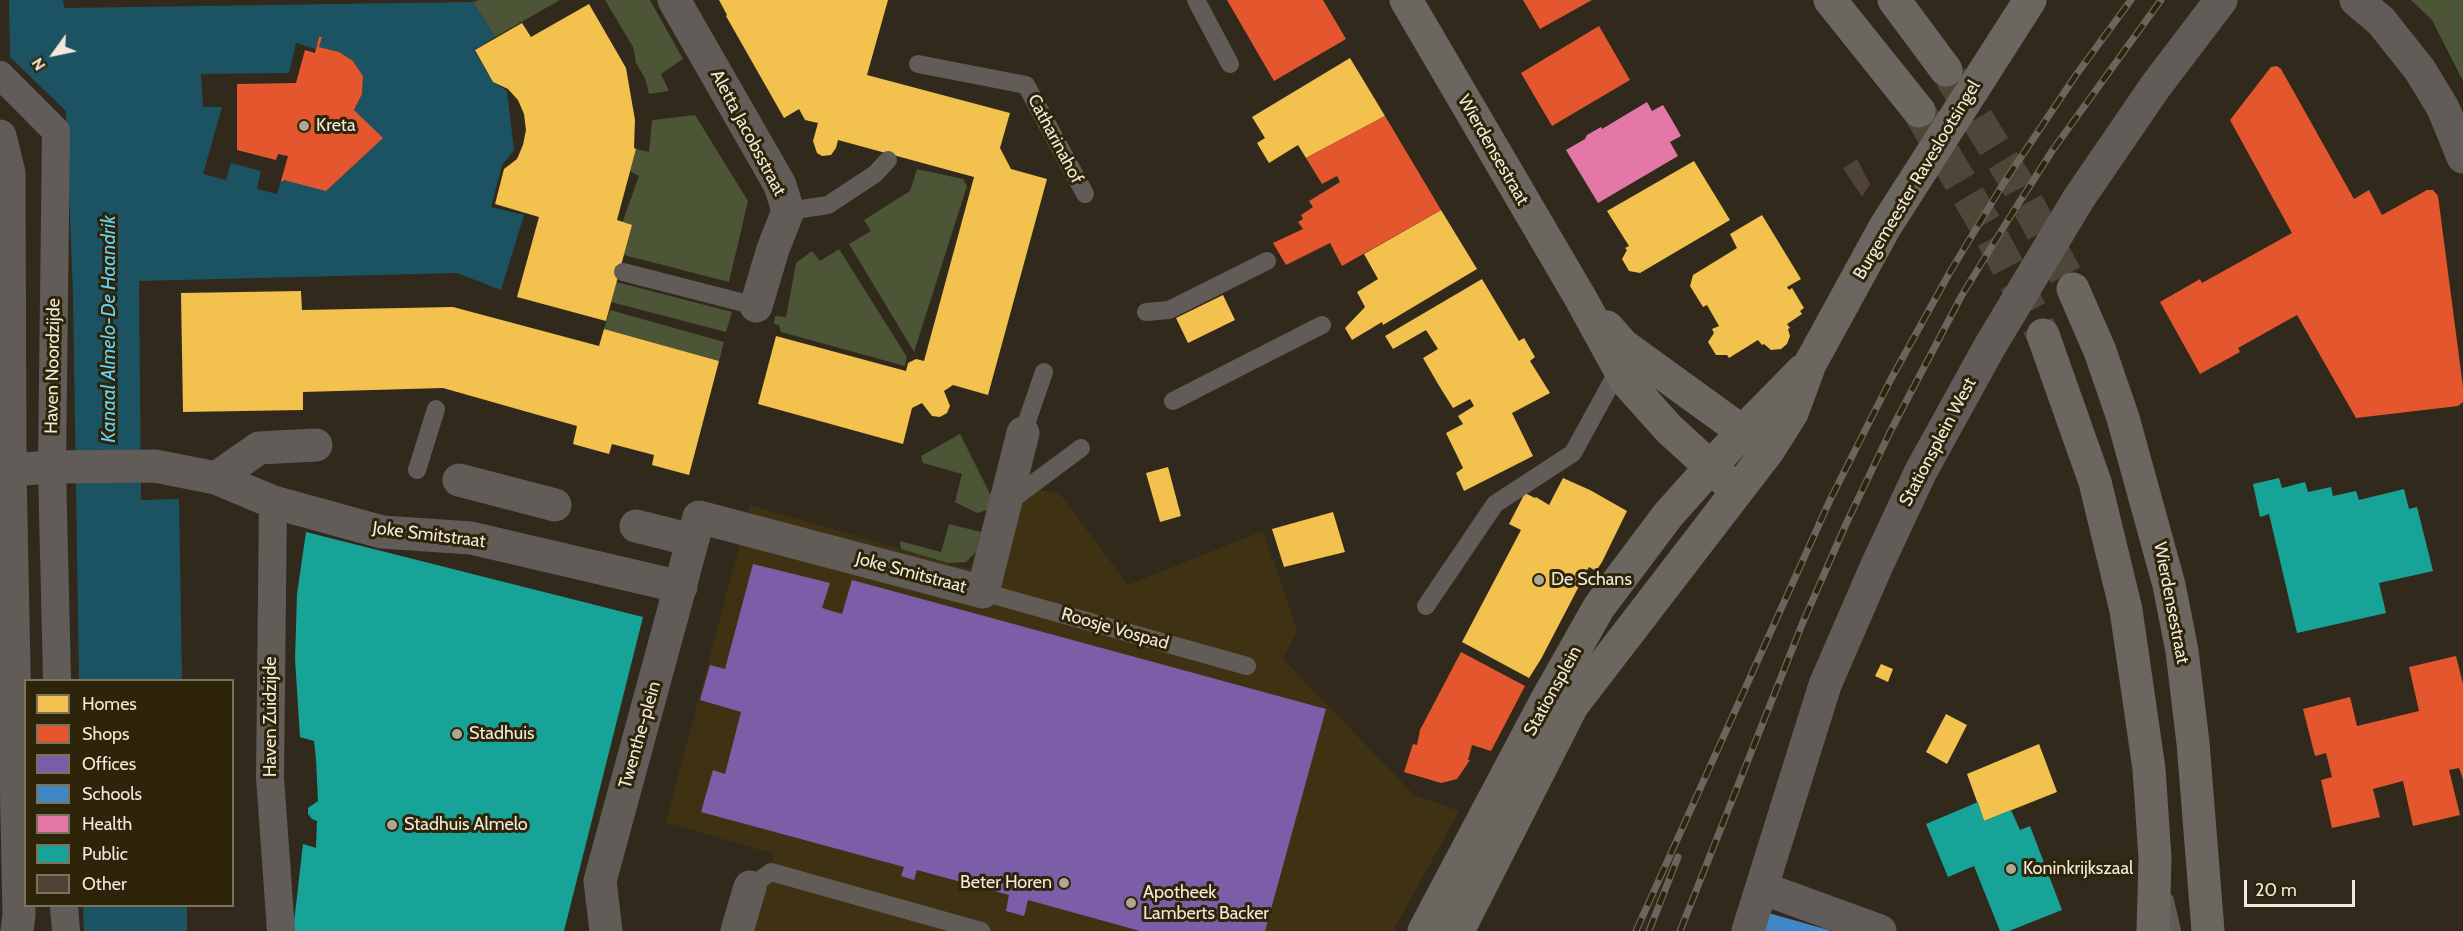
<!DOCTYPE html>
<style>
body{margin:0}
#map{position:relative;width:2463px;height:931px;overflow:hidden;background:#312a1c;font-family:Cabin,sans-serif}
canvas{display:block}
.legend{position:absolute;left:24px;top:679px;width:210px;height:228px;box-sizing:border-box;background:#2e2409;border:2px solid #7c735d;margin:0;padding:8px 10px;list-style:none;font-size:18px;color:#f1eadb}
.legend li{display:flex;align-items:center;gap:12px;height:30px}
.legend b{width:30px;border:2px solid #7c735d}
.north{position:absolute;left:24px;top:24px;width:60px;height:60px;-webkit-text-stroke:4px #2e2409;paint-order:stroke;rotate:237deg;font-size:16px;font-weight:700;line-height:24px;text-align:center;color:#f1eadb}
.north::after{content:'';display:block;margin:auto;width:21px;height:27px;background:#f1eadb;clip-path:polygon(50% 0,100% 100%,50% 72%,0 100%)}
.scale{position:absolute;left:2244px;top:880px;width:111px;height:27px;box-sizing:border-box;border:3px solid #f1eadb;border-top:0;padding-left:8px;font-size:18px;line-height:21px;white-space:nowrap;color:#f1eadb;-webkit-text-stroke:4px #2e2409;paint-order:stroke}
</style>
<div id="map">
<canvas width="2463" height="931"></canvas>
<ul class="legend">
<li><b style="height:16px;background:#f2c14e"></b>Homes</li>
<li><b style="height:16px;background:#e4572e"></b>Shops</li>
<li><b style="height:16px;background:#7b5ea7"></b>Offices</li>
<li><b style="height:16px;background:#3f88c5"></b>Schools</li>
<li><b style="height:16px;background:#e377a8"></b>Health</li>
<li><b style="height:16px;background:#17a398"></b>Public</li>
<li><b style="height:16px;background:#4e4334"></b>Other</li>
</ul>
<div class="north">N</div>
<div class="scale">20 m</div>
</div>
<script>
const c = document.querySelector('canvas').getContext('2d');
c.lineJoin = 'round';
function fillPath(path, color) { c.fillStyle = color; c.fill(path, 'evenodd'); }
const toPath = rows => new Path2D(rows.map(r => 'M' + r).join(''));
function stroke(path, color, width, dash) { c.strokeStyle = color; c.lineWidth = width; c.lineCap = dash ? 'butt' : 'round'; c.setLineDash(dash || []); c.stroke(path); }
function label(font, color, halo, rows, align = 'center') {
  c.font = font + ' Cabin,sans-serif'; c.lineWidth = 6; c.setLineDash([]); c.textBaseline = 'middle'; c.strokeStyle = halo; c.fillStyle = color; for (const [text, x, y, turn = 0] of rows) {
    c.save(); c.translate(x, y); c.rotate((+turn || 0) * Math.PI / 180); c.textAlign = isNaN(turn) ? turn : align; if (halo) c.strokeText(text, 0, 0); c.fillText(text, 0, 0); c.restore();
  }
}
const built = toPath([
 [1003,482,1060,494,1128,585,1263,531,1297,631,1283,659,1414,795,1459,811,1393,931,754,931,774,854,666,822,750,505,969,569]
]);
const green = toPath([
 [479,0,560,0,495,37,473,2],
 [605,0,650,0,683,59,661,74,669,91,649,94,645,78,636,63,633,47],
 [2411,0,2463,0,2463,81,2432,20],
 [695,115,748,201,729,282,624,255,629,235,619,232,639,176,630,171,636,149,649,152,652,120],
 [917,169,963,179,967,186,914,352,849,244,871,231,864,220,910,191],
 [839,249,907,357,905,366,781,332,779,325,774,324,775,316,786,317,796,263,812,251,820,261],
 [616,282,732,312,726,332,611,302],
 [610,310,724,342,719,361,604,329],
 [960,434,991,496,990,509,977,513,955,502,962,474,923,463,921,456],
 [949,524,981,532,976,552,966,562,948,563,901,549,900,541,941,552]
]);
const water = toPath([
 [9,0,63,0,64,8,473,2,495,37,474,50,493,82,507,91,514,150,502,165,491,207,524,215,501,290,457,273,139,281,141,500,179,499,182,680,79,680,73,295,66,111,10,57],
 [319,37,322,38,319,47,339,52,353,61,363,76,362,94,354,110,382,138,283,182,281,181,283,173,238,149,315,53],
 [83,906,187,906,187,931,84,931]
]);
const pier = toPath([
 [296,43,316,49,315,53,309,53,278,154,288,156,277,194,257,189,261,171,231,163,226,180,203,174,222,107,203,107,201,74,289,73]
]);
const homes = toPath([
 [719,0,888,0,867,75,1010,113,1000,148,1011,169,1047,179,988,395,953,385,944,391,950,406,947,413,940,417,932,416,922,403,912,408,903,444,758,404,776,336,906,371,908,363,916,359,924,361,974,177,838,140,836,148,831,155,822,156,817,153,813,141,818,123,805,120,799,109,784,118,726,16,727,15],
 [589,4,626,68,635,120,634,148,636,149,617,220,632,225,606,321,517,297,539,217,495,204,504,169,517,159,523,145,526,130,524,114,518,100,508,89,493,82,475,50,522,23,531,37],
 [1350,58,1385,116,1306,158,1298,145,1269,163,1257,143,1265,138,1252,117],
 [1694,161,1730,220,1640,273,1629,271,1622,259,1627,250,1625,248,1629,246,1607,211],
 [1441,210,1477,269,1383,325,1382,322,1352,340,1345,328,1365,307,1357,292,1378,279,1364,254],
 [1762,215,1801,279,1787,287,1789,290,1792,288,1804,308,1800,311,1802,314,1787,324,1790,328,1788,329,1790,336,1787,344,1781,349,1771,350,1764,344,1762,345,1758,340,1729,358,1727,355,1716,355,1708,342,1714,333,1712,329,1719,326,1707,305,1703,307,1690,286,1693,275,1737,248,1730,234],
 [1482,279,1519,341,1524,338,1535,357,1530,361,1550,393,1512,413,1533,456,1464,491,1456,473,1463,468,1446,433,1463,424,1458,416,1474,406,1470,399,1453,408,1438,384,1423,358,1438,349,1426,330,1393,349,1385,336],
 [301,291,302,310,453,307,599,346,604,329,719,361,689,475,652,465,654,455,612,444,609,454,573,444,577,426,443,388,303,392,303,410,183,412,181,293],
 [1223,295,1235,320,1188,343,1176,318],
 [1168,467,1181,516,1160,522,1146,473],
 [1563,478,1590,490,1627,511,1602,562,1596,571,1589,567,1541,659,1529,678,1462,642,1521,530,1509,524,1525,493,1535,498,1536,497,1549,505],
 [1333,512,1345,552,1284,567,1272,529],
 [1881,664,1893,669,1888,682,1875,676],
 [1946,714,1967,725,1947,764,1926,752],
 [2039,744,2057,792,1984,821,1967,774]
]);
const shops = toPath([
 [1227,0,1323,0,1346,39,1274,81],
 [1523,0,1592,0,1540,29],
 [1599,26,1630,80,1552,126,1521,73],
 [319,37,322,37,319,47,339,52,353,61,363,76,362,94,354,110,383,138,326,191,284,180,283,182,281,181,288,156,278,154,276,160,237,150,237,84,296,83,305,50,315,53],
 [2277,66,2281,69,2354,199,2369,190,2382,215,2427,190,2433,190,2438,196,2463,387,2463,402,2458,406,2356,418,2297,315,2238,348,2240,352,2200,374,2160,302,2200,279,2202,283,2292,233,2230,120,2271,67],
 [1385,116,1441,210,1342,266,1330,243,1286,265,1273,243,1303,229,1298,222,1303,219,1301,215,1313,207,1309,201,1340,182,1337,176,1322,184,1306,158],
 [1461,652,1525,686,1491,751,1472,745,1468,760,1470,760,1457,779,1441,783,1404,772,1413,744,1417,745,1420,730],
 [2456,656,2463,684,2463,779,2459,768,2449,770,2460,815,2413,826,2403,781,2373,789,2380,817,2332,828,2321,780,2332,777,2326,753,2315,756,2303,709,2350,697,2357,726,2419,711,2409,667]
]);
const offices = toPath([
 [753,564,830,583,822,608,842,614,852,580,1326,709,1265,931,1140,931,1028,900,1024,916,1006,911,1009,895,917,870,914,880,901,876,904,867,701,812,713,770,725,774,741,712,700,700,710,665,725,669]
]);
const schools = toPath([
 [1761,911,1829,930,1829,931,1756,931]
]);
const health = toPath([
 [1647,102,1652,111,1663,105,1672,120,1681,136,1670,142,1678,156,1598,203,1566,150,1585,139,1587,135,1601,127,1602,129]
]);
const public = toPath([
 [2279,478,2282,488,2305,482,2308,492,2331,487,2333,496,2356,491,2359,500,2404,489,2409,509,2417,507,2433,571,2379,583,2386,613,2297,633,2269,514,2260,517,2253,484],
 [306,532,643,617,564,931,293,931,303,844,316,848,317,821,312,819,308,814,308,808,318,801,316,759,314,741,300,737,295,659,297,594],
 [1978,802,1984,821,2011,810,2020,830,2030,826,2062,910,2009,931,2000,931,1974,866,1948,877,1926,824]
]);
const building = toPath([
 [1857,159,1870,184,1862,197,1843,168]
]);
const secondaryTunnel = toPath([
 [1951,77,2016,182,2073,289],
 [1919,111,1989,231,2043,335]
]);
const service = toPath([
 [1196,0,1230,64],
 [918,64,1026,85,1085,194],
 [788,211,828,205,875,174,888,160],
 [623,272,756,306],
 [1146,312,1169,310,1267,261],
 [1173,401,1322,325],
 [1023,433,1044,372],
 [417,470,436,409],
 [1007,503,1081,448],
 [983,592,1247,666],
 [1426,606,1495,504,1573,453,1619,369],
 [750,887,771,872,981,931],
 [2165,901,2172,931]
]);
const pedestrian = toPath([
 [0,75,56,131,52,467,57,680],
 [273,502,270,777,281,931],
 [64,906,66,931]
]);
const minor = toPath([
 [674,0,780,185,788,211,773,249,756,306],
 [2356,0,2381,21,2420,70,2443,108,2463,157],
 [0,136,9,173,10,470,19,915,17,931],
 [10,470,52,467,155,466,216,478,259,448,316,445],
 [216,478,273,502,382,532,471,538,681,587],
 [459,480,555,505],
 [636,526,692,540],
 [1762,888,1880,931],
 [606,931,600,881,699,517,983,592,1023,433],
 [737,931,750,887],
 [1748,931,1825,685,1877,565,1921,471,1990,346,2079,198,2155,87,2221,0]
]);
const secondary = toPath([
 [1406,0,1581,299,1626,381,1669,429,1727,482],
 [1830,0,1919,111],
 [1894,0,1946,70],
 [2073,289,2100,351,2123,418,2169,585,2182,651,2193,743,2208,931],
 [1607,327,1623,345,1761,445],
 [2043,335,2095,482,2126,610,2149,769,2155,858,2153,931],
 [1424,931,1547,699,1599,607,1668,515,1743,431,1802,371],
 [1458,931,1572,706,1768,451,1792,413,1810,364,1885,227,2030,0]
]);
const rail = toPath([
 [1636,931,1830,500,1891,379,1950,272,2003,184,2076,75,2131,0],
 [1649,931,1678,857],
 [1680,931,1803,622,1846,524,1890,432,1962,295,2008,220,2052,151,2161,0]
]);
const markers = [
 [304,126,6,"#aea798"],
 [1539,580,6,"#aea798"],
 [457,734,6,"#aea798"],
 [392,825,6,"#aea798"],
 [2011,869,6,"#aea798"],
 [1064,883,6,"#aea798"],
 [1131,903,6,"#aea798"]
];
const poiNames = [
 ["Kreta",316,126],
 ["De Schans",1551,580],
 ["Stadhuis",469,734],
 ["Stadhuis Almelo",404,825],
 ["Koninkrijkszaal",2023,869],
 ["Beter Horen",1052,883,"right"],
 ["Apotheek",1143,893],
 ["Lamberts Backer",1143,914]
];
const streetNames = [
 ["Aletta Jacobsstraat",748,133,62],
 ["Catharinahof",1055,139,62],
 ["Wierdensestraat",1493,150,60],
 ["Burgemeester Raveslootsingel",1917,180,-59],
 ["Haven Noordzijde",53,366,-89],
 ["Stationsplein West",1938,442,-62],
 ["Joke Smitstraat",429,535,7],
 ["Joke Smitstraat",911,573,15],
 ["Wierdensestraat",2171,603,79],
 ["Roosje Vospad",1115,629,16],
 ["Stationsplein",1553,691,-61],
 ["Haven Zuidzijde",271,717,-90],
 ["Twenthe-plein",640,735,-74]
];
const waterNames = [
 ["Kanaal Almelo-De Haandrik",109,329,-90]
];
fillPath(built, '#3f3212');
fillPath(green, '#4c5536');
fillPath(water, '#1c5362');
fillPath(pier, '#312a1c');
fillPath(homes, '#f2c14e');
fillPath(shops, '#e4572e');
fillPath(offices, '#7b5ea7');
fillPath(schools, '#3f88c5');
fillPath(health, '#e377a8');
fillPath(public, '#17a398');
fillPath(building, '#4e4334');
stroke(secondaryTunnel, '#4e4739', 33, [33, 16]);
stroke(service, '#615c58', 18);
stroke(pedestrian, '#615c58', 28);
stroke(minor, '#615c58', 33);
stroke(secondary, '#6c6661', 33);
stroke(rail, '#6a665d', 7);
stroke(rail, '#2e2409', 4.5, [14]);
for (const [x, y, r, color] of markers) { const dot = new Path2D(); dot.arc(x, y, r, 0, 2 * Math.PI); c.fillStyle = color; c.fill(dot); stroke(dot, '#2e2409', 2); }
label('18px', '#f1eadb', '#2e2409', poiNames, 'left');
label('18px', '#f1eadb', '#2e2409', streetNames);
label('italic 20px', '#63d5f8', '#2e2409', waterNames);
</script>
